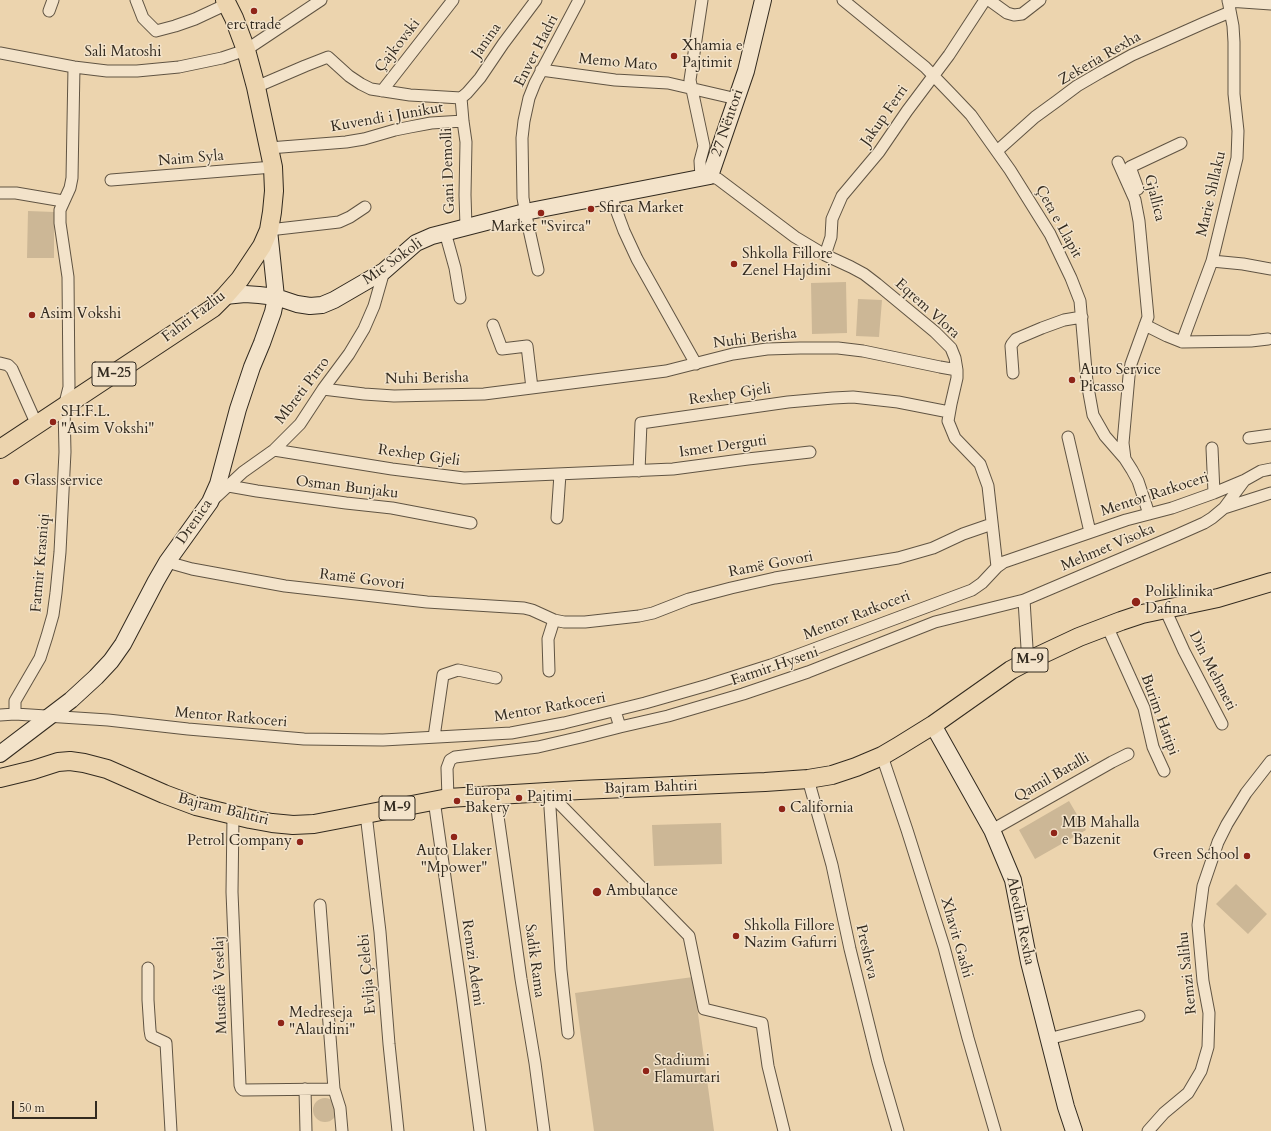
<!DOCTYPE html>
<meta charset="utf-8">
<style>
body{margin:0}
#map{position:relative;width:1271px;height:1131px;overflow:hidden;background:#ecd4ae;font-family:Cardo,serif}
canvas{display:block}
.scale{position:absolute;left:12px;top:1101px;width:85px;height:18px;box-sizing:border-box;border:2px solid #322a1f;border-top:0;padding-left:5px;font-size:12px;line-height:14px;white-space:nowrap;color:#322a1f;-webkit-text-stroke:3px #f3e3ca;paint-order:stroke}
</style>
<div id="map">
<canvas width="1271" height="1131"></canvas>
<div class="scale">50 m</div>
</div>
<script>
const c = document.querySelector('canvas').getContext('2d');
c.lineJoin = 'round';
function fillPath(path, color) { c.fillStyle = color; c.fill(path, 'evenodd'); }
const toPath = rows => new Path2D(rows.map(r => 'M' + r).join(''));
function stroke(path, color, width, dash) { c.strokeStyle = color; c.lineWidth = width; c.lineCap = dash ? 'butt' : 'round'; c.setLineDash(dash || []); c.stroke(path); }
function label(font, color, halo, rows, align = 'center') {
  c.font = font + ' Cardo,serif'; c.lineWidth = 3; c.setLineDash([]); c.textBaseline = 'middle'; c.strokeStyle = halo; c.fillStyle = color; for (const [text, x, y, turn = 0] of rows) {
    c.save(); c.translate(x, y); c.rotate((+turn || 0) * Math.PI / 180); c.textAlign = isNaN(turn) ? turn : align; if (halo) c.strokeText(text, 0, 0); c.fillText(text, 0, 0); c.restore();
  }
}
const green = toPath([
 [28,211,54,212,54,258,27,258],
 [846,282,847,333,812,334,811,283],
 [858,299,882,300,879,337,856,336],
 [1069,801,1086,830,1035,859,1019,830],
 [721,823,722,864,654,866,652,825],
 [1236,884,1267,914,1248,934,1216,904],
 [693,977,714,1131,594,1131,575,993],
 '313 1110a12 12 0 1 1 24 0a12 12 0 1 1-24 0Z'
]);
const street = toPath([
 [136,0,143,18,156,31,175,26,195,19,227,4],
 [843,0,925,67,953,96,971,115,1010,170,1050,234,1071,278,1080,301,1087,382,1093,415,1105,436,1125,459,1132,470,1138,481,1149,514],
 [989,0,1007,13,1014,15,1022,14,1040,0],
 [1228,1,1271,4],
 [49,11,53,0],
 [0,53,74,67,107,71,137,71,179,67,222,58,246,50,321,0],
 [541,70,615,80,668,83,737,99],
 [256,87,305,66,328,57,349,76,361,84,371,89,410,95,461,98],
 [382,91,453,0],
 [461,98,463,121,466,142,465,195,466,227],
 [461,98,467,93,480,78,503,44,536,0],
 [269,148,346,142,364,139,395,130,410,127,431,123,463,121],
 [997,151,1035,117,1057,101,1077,86,1101,72,1132,55,1204,23,1230,12],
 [1118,162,1135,200,1139,221,1148,317,1131,364,1129,376,1123,443,1125,459],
 [710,176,718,179,795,237,825,255,851,267,864,274,877,284,935,332,951,348,955,358,957,370,957,378,951,404,948,421,955,438,980,464,988,486,997,567],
 [701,177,700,161,704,146,690,80,702,0],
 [111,180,273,167],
 [1138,189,1130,167,1181,143],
 [0,193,16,193,63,201],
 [611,196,624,231,637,259,696,364],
 [269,230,339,222,350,217,365,207],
 [445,232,455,268,460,298],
 [825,255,831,237,832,219,842,196,879,152,907,111,949,55,985,0],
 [1212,261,1243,264,1271,269],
 [538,270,528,225,523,198,522,138,524,121,529,98,535,83,579,0],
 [493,325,502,349,527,346,532,388],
 [1145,325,1167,336,1182,342,1251,341,1268,339],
 [1182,342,1212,261,1237,158,1238,131,1234,94,1234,42,1233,26,1228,0],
 [0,363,8,365,12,369,37,425],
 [1013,373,1011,346,1012,344,1016,339,1042,328,1064,320,1082,317],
 [323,389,364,394,394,396,484,394,666,371,733,354,767,349,800,348,838,348,863,351,940,367,957,370],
 [1068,437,1090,532],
 [1249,438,1271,435],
 [1212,448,1214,493],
 [274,450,392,469,464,478,673,469,748,459,810,452],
 [639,471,641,423,788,402,833,398,853,397,898,402,949,412],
 [223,485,257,491,346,503,392,508,471,523],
 [215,498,243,472,274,450,300,424,323,389,349,354,364,329,374,306,384,271],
 [1224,508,1271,493],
 [557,518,560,474],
 [167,562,192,569,285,586,427,602,524,608,532,610,554,620,564,622,585,622,639,616,653,613,689,599,731,588,775,578,898,558,933,548,963,534,992,524],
 [1165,609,1184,651,1222,724],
 [1107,626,1144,708,1153,747,1164,771],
 [1030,660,1027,648,1024,600,1177,535,1204,523,1212,518,1224,508,1244,481],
 [549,671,548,639,554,620],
 [15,714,15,701,40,658,47,636,53,615,56,593,60,552,65,452,64,407,69,387,68,277,60,223,60,210,70,188,72,178,74,67],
 [0,715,15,714,108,720,188,729,304,739,383,740,474,735,511,733,564,723,645,703,708,685,771,665,972,590,982,583,997,567,1004,562,1126,520,1172,508,1214,493,1245,480,1261,471,1271,469],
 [620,727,668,716,743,694,808,672,935,622,1024,600],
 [434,737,443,675,458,670,496,678],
 [882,756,907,830,944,947,968,1038,995,1131],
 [808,779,832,865,850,949,878,1062,898,1131],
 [549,793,689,936,704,1009,762,1023,768,1066,784,1131],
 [549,793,561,970,568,1033],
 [495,795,521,979,535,1063,544,1131],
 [448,798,447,768,450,760,455,757,538,747,581,737,620,727,615,711],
 [434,800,462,996,480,1131],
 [366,814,380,932,389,1044,398,1131],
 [233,816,232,892,240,1085,241,1088,243,1090,334,1089,320,905],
 [992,830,1112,762,1128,754],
 [148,968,148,1000,150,1030,151,1036,166,1043,171,1131],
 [1048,1039,1139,1016],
 [305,1089,306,1131],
 [334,1089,340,1108,342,1131],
 [1148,1131,1164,1113,1188,1093,1201,1071,1208,1047,1209,1013,1203,981,1198,925,1203,886,1218,842,1227,824,1246,793,1271,761]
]);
const secondary = toPath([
 [225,296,245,294,259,295,276,297,297,304,310,306,322,305,334,300,384,271,416,243,432,236,525,212,710,176,746,71,763,0],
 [933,725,992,830,1013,880,1029,962,1066,1107,1074,1131],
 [0,754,71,700,96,677,111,661,123,644,156,581,167,562,210,502,218,484,238,409,252,367,262,343,273,312,276,297,269,230]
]);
const primary = toPath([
 [0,449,213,308,225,296,240,279,262,246,269,230,272,212,274,191,273,167,256,87,246,50,234,18,225,0],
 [0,778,33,770,58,762,70,761,84,763,107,769,164,794,196,806,250,819,272,823,293,825,314,824,335,820,448,798,580,790,765,782,808,779,832,775,856,767,882,756,899,746,933,725,1011,670,1030,660,1079,637,1121,621,1142,614,1218,598,1271,582]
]);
const markers = [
 [254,11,4,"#8f2418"],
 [674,56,4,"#8f2418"],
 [591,209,4,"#8f2418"],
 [541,213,4,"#8f2418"],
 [734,264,4,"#8f2418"],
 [32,315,4,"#8f2418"],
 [1072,380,4,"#8f2418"],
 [53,422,4,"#8f2418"],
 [16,482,4,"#8f2418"],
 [1136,602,5,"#8f2418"],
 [519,798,4,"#8f2418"],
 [457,801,4,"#8f2418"],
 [782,809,4,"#8f2418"],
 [1054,833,4,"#8f2418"],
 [454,837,4,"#8f2418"],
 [300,842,4,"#8f2418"],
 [1247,856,4,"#8f2418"],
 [597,892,5,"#8f2418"],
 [736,936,4,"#8f2418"],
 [281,1023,4,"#8f2418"],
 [646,1071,4,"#8f2418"]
];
const shields = [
 [114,374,44],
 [1030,660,36],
 [397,808,36]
];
const shieldNames = [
 ["M-25",114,374],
 ["M-9",1030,660],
 ["M-9",397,808]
];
const poiNames = [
 ["erc trade",254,26,"center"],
 ["Xhamia e",682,47],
 ["Pajtimit",682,64],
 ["Sfirca Market",599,209],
 ["Market \"Svirca\"",541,228,"center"],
 ["Shkolla Fillore",742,255],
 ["Zenel Hajdini",742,272],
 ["Asim Vokshi",40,315],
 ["Auto Service",1080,371],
 ["Picasso",1080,388],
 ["SH.F.L.",61,413],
 ["\"Asim Vokshi\"",61,430],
 ["Glass service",24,482],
 ["Poliklinika",1145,593],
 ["Dafina",1145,610],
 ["Europa",465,792],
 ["Bakery",465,809],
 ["Pajtimi",527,798],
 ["California",790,809],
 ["MB Mahalla",1062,824],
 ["e Bazenit",1062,841],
 ["Petrol Company",292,842,"right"],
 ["Auto Llaker",454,852,"center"],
 ["\"Mpower\"",454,869,"center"],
 ["Green School",1239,856,"right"],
 ["Ambulance",606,892],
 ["Shkolla Fillore",744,927],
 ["Nazim Gafurri",744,944],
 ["Medreseja",289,1014],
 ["\"Alaudini\"",289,1031],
 ["Stadiumi",654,1062],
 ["Flamurtari",654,1079]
];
const streetNames = [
 ["Janina",487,41,-55],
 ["Çajkovski",398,46,-52],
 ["Enver Hadri",537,51,-63],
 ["Sali Matoshi",123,53],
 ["Zekeria Rexha",1100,59,-30],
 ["Memo Mato",618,63,5],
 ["Jakup Ferri",885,116,-55],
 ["Kuvendi i Junikut",387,118,-10],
 ["27 Nëntori",728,123,-71],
 ["Naim Syla",191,159,-5],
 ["Gani Demolli",449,171,-92],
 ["Marie Shllaku",1212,194,-77],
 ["Gjallica",1154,198,76],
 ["Çeta e Llapit",1058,222,61],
 ["Mic Sokoli",393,262,-35],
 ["Eqrem Vlora",927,309,42],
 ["Fahri Fazliu",194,317,-37],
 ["Nuhi Berisha",755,339,-7],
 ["Nuhi Berisha",427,379,-1],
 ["Mbreti Pirro",303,391,-53],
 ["Rexhep Gjeli",730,395,-8],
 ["Ismet Derguti",723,447,-8],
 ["Rexhep Gjeli",419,456,8],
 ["Osman Bunjaku",347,488,7],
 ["Mentor Ratkoceri",1155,495,-18],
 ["Drenica",195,522,-55],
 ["Mehmet Visoka",1108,548,-23],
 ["Fatmir Krasniqi",41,563,-85],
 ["Ramë Govori",771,565,-11],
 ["Ramë Govori",362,580,7],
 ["Mentor Ratkoceri",857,616,-21],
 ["Fatmir Hyseni",775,667,-19],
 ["Din Mehmeti",1212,671,63],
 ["Mentor Ratkoceri",550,708,-10],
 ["Burim Hatipi",1159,715,70],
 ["Mentor Ratkoceri",231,718,5],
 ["Qamil Batalli",1052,778,-30],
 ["Bajram Bahtiri",651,788,-2],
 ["Bajram Bahtiri",223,810,14],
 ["Abedin Rexha",1020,921,78],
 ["Xhavit Gashi",956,938,74],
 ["Presheva",866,952,77],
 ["Sadik Rama",534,961,82],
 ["Remzi Ademi",472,963,82],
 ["Remzi Salihu",1188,973,-96],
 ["Evlija Çelebi",368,974,-95],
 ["Mustafë Veselaj",221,985,-92]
];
fillPath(green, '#ccb796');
stroke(street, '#605443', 13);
stroke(secondary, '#322a1f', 18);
stroke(primary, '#322a1f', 20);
stroke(street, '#f3e3ca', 11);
stroke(secondary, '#f3e3ca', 16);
stroke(primary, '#ecd4ae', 18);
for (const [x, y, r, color] of markers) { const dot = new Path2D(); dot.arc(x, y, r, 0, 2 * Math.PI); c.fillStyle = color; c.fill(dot); stroke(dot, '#f3e3ca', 1.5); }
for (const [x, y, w] of shields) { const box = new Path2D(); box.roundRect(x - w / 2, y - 12, w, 24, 3); c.fillStyle = '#f3e3ca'; c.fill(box); stroke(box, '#322a1f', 1); }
label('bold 14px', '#322a1f', null, shieldNames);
label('15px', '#322a1f', '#f3e3ca', poiNames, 'left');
label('15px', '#322a1f', '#f3e3ca', streetNames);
</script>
